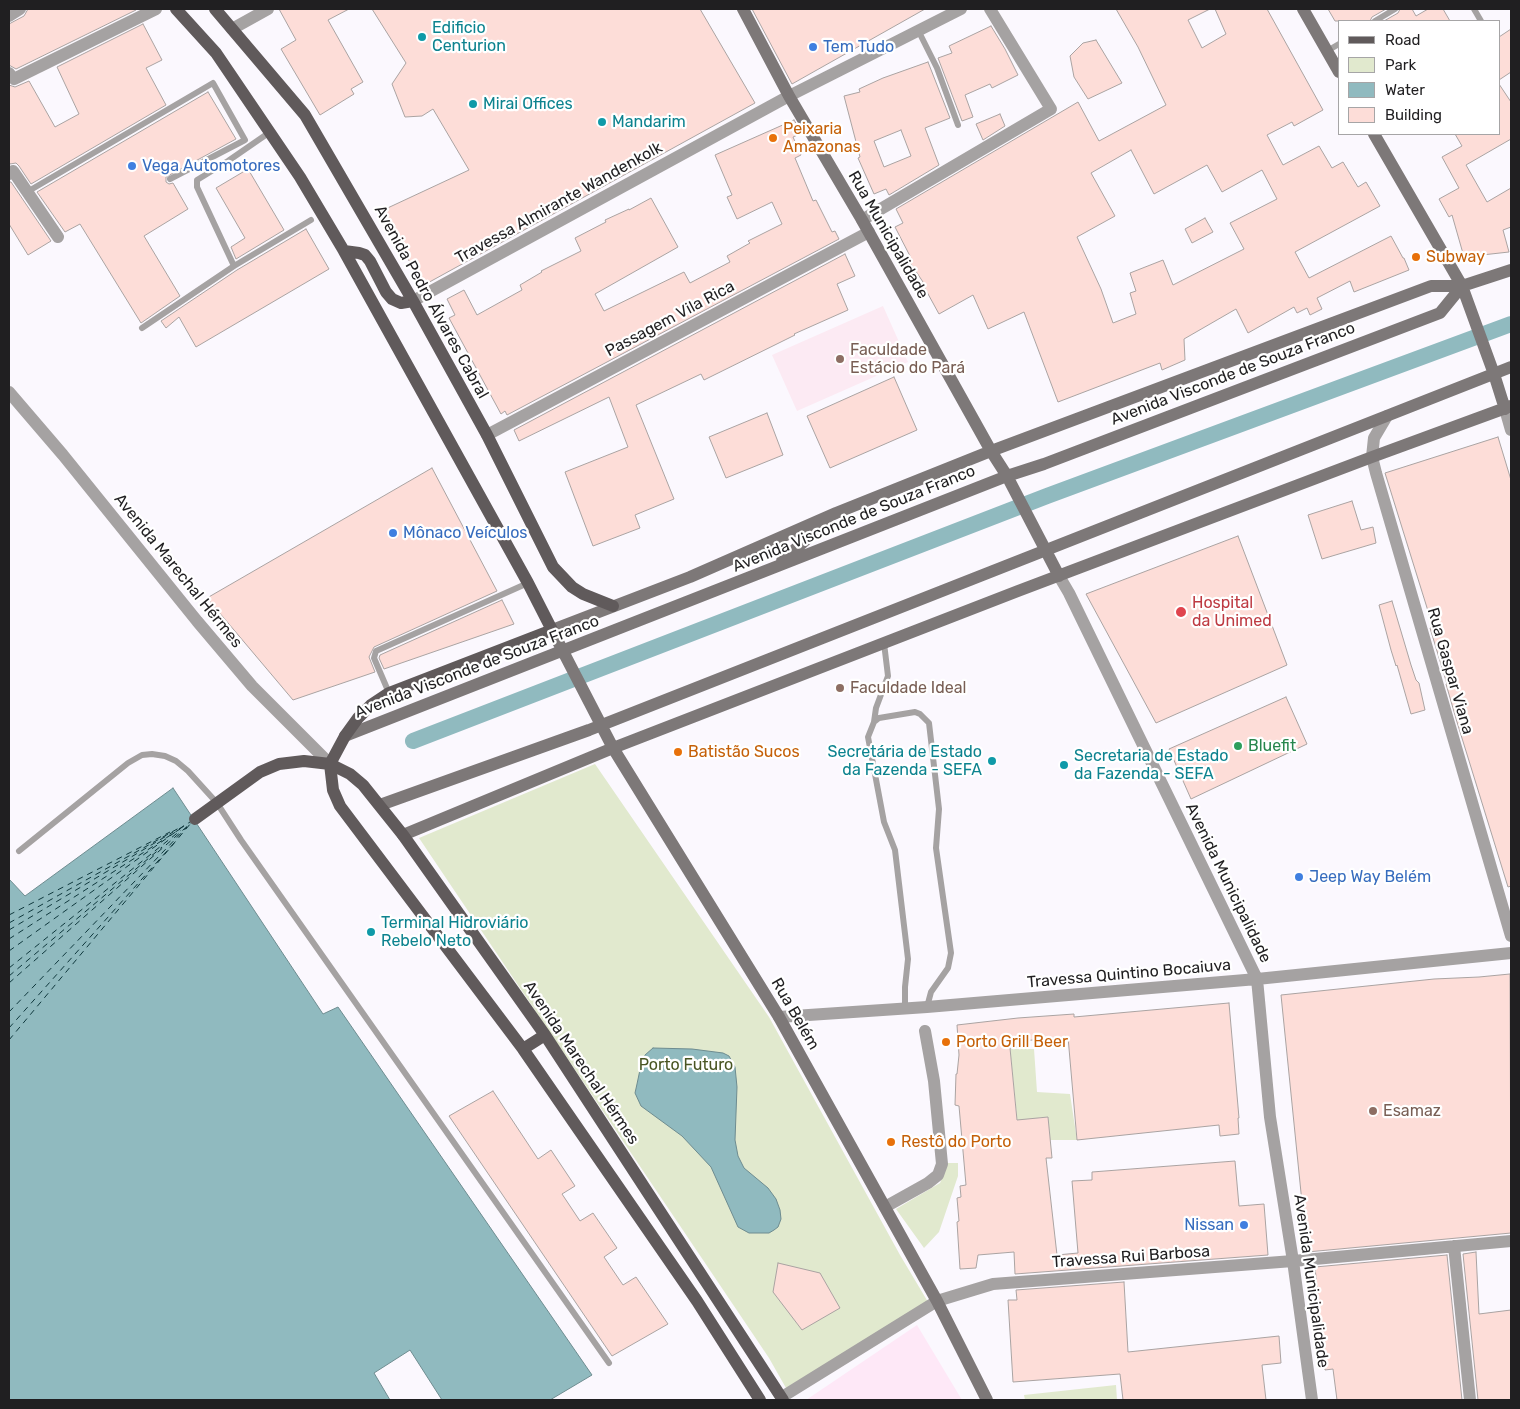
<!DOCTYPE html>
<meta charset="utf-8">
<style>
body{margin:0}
#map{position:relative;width:1520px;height:1409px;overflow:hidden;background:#fbf8fe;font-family:Rubik,sans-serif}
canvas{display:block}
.frame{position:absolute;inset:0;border:10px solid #201f21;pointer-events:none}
.legend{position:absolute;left:1338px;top:20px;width:162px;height:115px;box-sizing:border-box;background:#fff;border:1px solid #a6a5a6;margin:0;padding:6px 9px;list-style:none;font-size:15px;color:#201f21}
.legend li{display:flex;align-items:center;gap:10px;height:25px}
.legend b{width:25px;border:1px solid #a6a5a6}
</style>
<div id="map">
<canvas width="1520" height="1409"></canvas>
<div class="frame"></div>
<ul class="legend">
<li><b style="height:6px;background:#605a5b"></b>Road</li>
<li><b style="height:14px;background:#e1e9ce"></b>Park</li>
<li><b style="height:14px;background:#90babf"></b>Water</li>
<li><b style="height:14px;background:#fdddd8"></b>Building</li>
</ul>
</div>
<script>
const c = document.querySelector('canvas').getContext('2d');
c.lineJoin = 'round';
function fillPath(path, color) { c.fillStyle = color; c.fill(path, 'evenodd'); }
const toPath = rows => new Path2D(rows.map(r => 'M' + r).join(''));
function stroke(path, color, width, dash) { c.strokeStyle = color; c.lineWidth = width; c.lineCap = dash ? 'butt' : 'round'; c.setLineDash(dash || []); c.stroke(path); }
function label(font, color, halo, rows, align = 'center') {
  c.font = font + ' Rubik,sans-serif'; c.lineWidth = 4.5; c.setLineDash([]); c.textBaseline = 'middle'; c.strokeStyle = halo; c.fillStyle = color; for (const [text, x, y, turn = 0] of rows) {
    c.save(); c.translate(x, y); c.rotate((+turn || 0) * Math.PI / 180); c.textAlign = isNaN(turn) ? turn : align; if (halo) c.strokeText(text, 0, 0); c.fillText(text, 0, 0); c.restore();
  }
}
const industrial = toPath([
 [917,1325,962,1400,806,1400]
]);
const education = toPath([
 [883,306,908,362,797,411,772,355]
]);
const green = toPath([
 [595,764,769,1017,900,1255,928,1302,786,1388,769,1358,419,838],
 [1010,1049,1034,1049,1037,1092,1070,1094,1077,1140,1050,1140,1048,1117,1038,1118,1019,1137],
 [946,1163,958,1163,958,1176,939,1232,924,1248,896,1209,940,1183,945,1172],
 [1116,1385,1117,1400,1025,1400,1024,1395]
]);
const water = toPath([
 [173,788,323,1014,338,1007,592,1375,550,1400,442,1400,410,1350,374,1373,390,1400,9,1400,9,879,25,896,173,788],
 [653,1048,692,1049,723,1053,729,1056,735,1067,737,1087,735,1140,738,1156,744,1168,768,1188,776,1199,780,1210,781,1219,778,1227,774,1230,769,1233,749,1233,738,1227,711,1167,682,1136,641,1106,635,1093,637,1084,641,1065,645,1055,653,1048]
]);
const canal = toPath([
 [413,741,1047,496,1511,324]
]);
const ferry = toPath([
 [179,829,190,822],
 [9,915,170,832],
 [9,923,179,828],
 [9,930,173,832],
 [9,939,180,829],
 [9,951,188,823],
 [9,968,181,830],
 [9,976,162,847],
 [9,983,191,823],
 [9,1012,187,827],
 [9,1028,175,842],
 [9,1040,191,823]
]);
const building = toPath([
 [28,9,135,9,136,10,16,69,9,65,9,24,24,16,28,9],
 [279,9,349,9,328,20,363,82,351,89,354,94,320,115,281,49,296,40,279,9],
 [372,9,700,9,755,103,424,285,379,212,469,170,433,109,422,116,405,117,392,84,406,63,372,9],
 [752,9,925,9,792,84,752,9],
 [1116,9,1210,9,1188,20,1202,48,1226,34,1215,9,1267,9,1323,110,1294,126,1292,122,1267,135,1283,165,1319,146,1332,168,1343,162,1358,187,1366,182,1380,206,1295,252,1309,278,1391,236,1403,258,1404,258,1409,270,1354,292,1350,281,1317,298,1322,309,1310,315,1307,308,1297,313,1294,307,1248,333,1236,309,1184,339,1185,360,1162,370,1160,363,1058,402,1024,312,988,329,973,295,939,314,922,283,923,282,907,258,910,256,895,227,903,223,896,209,1078,102,1099,141,1166,105,1138,47,1116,9],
 [1131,150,1154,194,1207,165,1222,192,1262,170,1277,199,1230,223,1244,249,1173,285,1163,260,1130,273,1136,291,1130,293,1136,314,1113,323,1101,289,1077,237,1115,216,1091,173,1131,150],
 [1328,9,1386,9,1372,17,1370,21,1335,21,1328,9],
 [1400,9,1412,9,1416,16,1428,9,1443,9,1450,21,1384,21,1398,13,1400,9],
 [143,24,162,60,146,68,166,105,31,184,19,166,16,163,10,164,9,161,9,85,15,87,29,81,55,127,79,114,57,67,143,24],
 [991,26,1005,49,1018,75,992,88,990,84,965,95,973,117,962,121,938,58,952,53,949,46,991,26],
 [1511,29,1511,72,1499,80,1499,37,1511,29],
 [1096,40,1122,83,1088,99,1074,77,1070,56,1083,43,1096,40],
 [928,62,950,118,925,128,939,165,889,195,886,189,874,194,858,158,860,157,844,96,860,92,859,89,883,78,928,62],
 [901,130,911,156,884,167,874,141,901,130],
 [1499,84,1511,102,1511,139,1466,165,1487,202,1511,188,1511,227,1503,230,1509,252,1464,257,1452,215,1449,217,1439,199,1459,188,1442,157,1462,146,1455,134,1499,134,1499,84],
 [208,92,236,139,166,177,166,182,169,184,173,183,188,209,144,236,180,296,141,323,80,224,65,232,37,192,208,92],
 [1000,114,1005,126,983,140,976,124,1000,114],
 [794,120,802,133,793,137,801,155,795,158,813,201,816,200,832,232,835,231,839,239,507,415,505,411,501,414,449,318,455,315,447,299,464,290,477,315,522,290,520,285,542,272,541,271,581,251,575,238,606,222,605,220,629,209,629,210,651,198,678,247,595,294,604,311,684,272,690,283,730,262,727,256,750,243,748,241,782,224,772,202,737,219,727,197,732,195,715,155,794,120],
 [248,169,284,230,236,259,231,247,245,238,216,188,248,169],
 [9,182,11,182,51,241,28,255,9,224,9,182],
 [1205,218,1213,232,1192,243,1185,229,1205,218],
 [306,229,329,269,196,347,179,317,166,328,161,321,237,270,306,229],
 [845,254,855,276,837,284,848,310,794,334,795,335,704,380,701,374,636,405,674,499,635,515,640,528,593,546,565,472,628,447,609,397,519,441,514,430,845,254],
 [894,377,917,430,830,468,807,416,894,377],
 [767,413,783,455,726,478,709,437,767,413],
 [1498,437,1511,480,1511,886,1508,887,1457,722,1446,684,1447,684,1430,628,1433,627,1385,473,1498,437],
 [432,468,497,591,374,647,369,657,375,672,293,700,207,598,432,468],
 [1352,501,1361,530,1373,527,1376,543,1322,559,1308,515,1352,501],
 [1238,536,1287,665,1156,723,1086,594,1238,536],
 [502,600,514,624,384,669,379,658,380,655,502,600],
 [1392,601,1411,665,1416,680,1419,683,1425,710,1411,714,1397,665,1396,666,1391,650,1379,605,1392,601],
 [1286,697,1307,744,1191,799,1169,749,1286,697],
 [1510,974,1511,1233,1307,1252,1281,995,1434,979,1479,977,1510,974],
 [1229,1003,1239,1118,1238,1118,1239,1134,1220,1136,1219,1125,1077,1140,1068,1037,1021,1041,1021,1046,1010,1048,1017,1120,1048,1117,1052,1158,1046,1158,1057,1255,1078,1253,1072,1181,1092,1180,1092,1172,1235,1161,1239,1206,1264,1204,1268,1255,1015,1274,1014,1252,978,1255,976,1268,960,1269,957,1222,959,1221,957,1198,961,1197,960,1186,966,1185,959,1106,955,1105,956,1074,957,1074,959,1055,957,1025,1018,1018,1074,1014,1074,1017,1229,1003],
 [493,1091,538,1159,551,1150,575,1186,562,1194,580,1221,593,1213,617,1248,604,1257,623,1285,636,1277,668,1324,612,1356,449,1116,493,1091],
 [1476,1252,1479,1314,1511,1310,1511,1400,1478,1400,1463,1254,1476,1252],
 [1447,1255,1462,1400,1337,1400,1333,1369,1325,1370,1315,1267,1447,1255],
 [778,1263,820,1273,840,1308,802,1330,773,1292,778,1263],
 [1124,1282,1128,1352,1279,1336,1281,1363,1262,1365,1266,1400,1123,1400,1120,1374,1013,1382,1008,1300,1017,1300,1016,1290,1124,1282]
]);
const lane = toPath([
 [1474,9,1481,21],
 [1375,21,1395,9],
 [918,30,937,68,958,125],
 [1327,51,1339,44],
 [27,192,213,83,245,140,170,179],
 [234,266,197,187,197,180,228,161,270,132],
 [142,328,234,266,311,220],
 [389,693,374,658,376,651,528,583],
 [874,722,876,708,888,676,884,643],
 [19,851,128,763,142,755,152,754,165,756,176,761,188,771,217,803,241,840,609,1363],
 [905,1008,905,987,908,959,895,850,884,822,868,737,874,722,879,718,915,712,920,714,929,723,939,809,936,848,951,953,948,968,931,992,927,1007]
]);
const street = toPath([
 [9,16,20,9],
 [232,29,268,9],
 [9,73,14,79,156,9],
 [9,174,13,171,58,237],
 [862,220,1051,109,990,9],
 [413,301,789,96,961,9],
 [9,392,63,455,197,621,252,686,330,764],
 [1505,409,1511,430],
 [1387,416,1374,438,1372,457,1376,473,1511,936],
 [487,435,869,232],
 [1059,576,1069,593,1257,979,1270,1117,1293,1261,1312,1400],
 [779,1017,927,1007,1257,979,1511,953],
 [885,1207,928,1183,938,1175,942,1164,934,1081,925,1031],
 [1454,1246,1470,1400],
 [782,1397,937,1301,993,1284,1293,1261,1511,1241]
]);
const secondary = toPath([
 [743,9,789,96,862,220,991,451,1007,476,1059,576],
 [1303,9,1339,72],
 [1374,134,1462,286,1494,374,1505,409],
 [782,561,827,521],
 [345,736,1007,476,1044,464,1440,313,1462,286],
 [380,805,589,730,1511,367],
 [403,835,613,748,1018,591,1372,457,1511,406],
 [987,1400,937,1301,779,1017,613,748,552,630,690,577,836,513,991,451,1431,286,1462,286,1511,270]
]);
const primary = toPath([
 [176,9,216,53,300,177,344,251,528,583,552,630,389,693,371,705,358,718,345,736,330,764,333,790,340,806,523,1049,697,1301,760,1400],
 [215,9,305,115,413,301,487,435,553,567,572,587,583,594,613,606],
 [344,251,359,253,365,255,370,261,386,292,392,299,401,303,413,301],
 [195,819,260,772,279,764,304,761,330,764,350,774,363,785,403,835,545,1035,783,1400],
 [523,1049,545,1035]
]);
const markers = [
 [422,37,5,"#0f9aa8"],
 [813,47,5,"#3f7fe0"],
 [473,104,5,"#0f9aa8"],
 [602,122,5,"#0f9aa8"],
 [773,138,5,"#e8710a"],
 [132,166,5,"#3f7fe0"],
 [1416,257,5,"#e8710a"],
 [840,359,5,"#8d6e63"],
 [393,533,5,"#3f7fe0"],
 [1181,612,6,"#e0444e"],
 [840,688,5,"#8d6e63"],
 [1238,746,5,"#2e9e5b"],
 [678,752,5,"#e8710a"],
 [992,761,5,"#0f9aa8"],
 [1064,765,5,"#0f9aa8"],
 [1299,877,5,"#3f7fe0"],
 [371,932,5,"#0f9aa8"],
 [946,1042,5,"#e8710a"],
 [1373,1111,5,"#8d6e63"],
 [891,1142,5,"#e8710a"],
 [1244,1225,5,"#3f7fe0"]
];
const cultureNames = [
 ["Edificio",432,28],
 ["Centurion",432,46],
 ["Mirai Offices",483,104],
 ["Mandarim",612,122],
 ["Secretária de Estado",982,752,"right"],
 ["da Fazenda - SEFA",982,770,"right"],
 ["Secretaria de Estado",1074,756],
 ["da Fazenda - SEFA",1074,774],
 ["Terminal Hidroviário",381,923],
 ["Rebelo Neto",381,941]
];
const shopNames = [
 ["Tem Tudo",823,47],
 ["Vega Automotores",142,166],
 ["Mônaco Veículos",403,533],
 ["Jeep Way Belém",1309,877],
 ["Nissan",1234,1225,"right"]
];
const foodNames = [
 ["Peixaria",783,129],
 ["Amazonas",783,147],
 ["Subway",1426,257],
 ["Batistão Sucos",688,752],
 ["Porto Grill Beer",956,1042],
 ["Restô do Porto",901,1142]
];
const streetNames = [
 ["Travessa Almirante Wandenkolk",559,203,-29],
 ["Rua Municipalidade",888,235,60],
 ["Avenida Pedro Álvares Cabral",431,302,61],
 ["Passagem Vila Rica",670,319,-28],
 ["Avenida Visconde de Souza Franco",1233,374,-21],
 ["Avenida Visconde de Souza Franco",854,519,-22],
 ["Avenida Marechal Hérmes",178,571,51],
 ["Avenida Visconde de Souza Franco",477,667,-21],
 ["Rua Gaspar Viana",1450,671,74],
 ["Avenida Municipalidade",1228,883,64],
 ["Travessa Quintino Bocaiuva",1129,974,-5],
 ["Rua Belém",795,1014,60],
 ["Avenida Marechal Hérmes",581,1063,56],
 ["Travessa Rui Barbosa",1131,1257,-4],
 ["Avenida Municipalidade",1311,1281,82]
];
const educationNames = [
 ["Faculdade",850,350],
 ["Estácio do Pará",850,368],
 ["Faculdade Ideal",850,688],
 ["Esamaz",1383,1111]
];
const healthNames = [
 ["Hospital",1192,603],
 ["da Unimed",1192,621]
];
const leisureNames = [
 ["Bluefit",1248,746]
];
const parkNames = [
 ["Porto Futuro",686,1065]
];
fillPath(industrial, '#fee8f7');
fillPath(education, '#fceaf3');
fillPath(green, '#e1e9ce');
fillPath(water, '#90babf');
stroke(water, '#6e8c90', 1);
stroke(canal, '#90babf', 16);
stroke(ferry, '#0f383d', 1, [6, 5]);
fillPath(building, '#fdddd8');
stroke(building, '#aaa3a2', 1);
stroke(lane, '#a5a2a2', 6);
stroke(street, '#a5a2a2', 12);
stroke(secondary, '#7d7878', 12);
stroke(primary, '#605a5b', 12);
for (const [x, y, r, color] of markers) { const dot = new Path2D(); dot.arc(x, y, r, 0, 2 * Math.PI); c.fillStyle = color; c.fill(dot); stroke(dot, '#fff', 2); }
label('16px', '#0d838f', '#fff', cultureNames, 'left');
label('16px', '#366cbe', '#fff', shopNames, 'left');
label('16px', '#c56008', '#fff', foodNames, 'left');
label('16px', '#201f21', '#fff', streetNames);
label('16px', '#785e54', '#fff', educationNames, 'left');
label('16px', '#be3a42', '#fff', healthNames, 'left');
label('16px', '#27864d', '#fff', leisureNames, 'left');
label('16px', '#495522', '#fff', parkNames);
</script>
